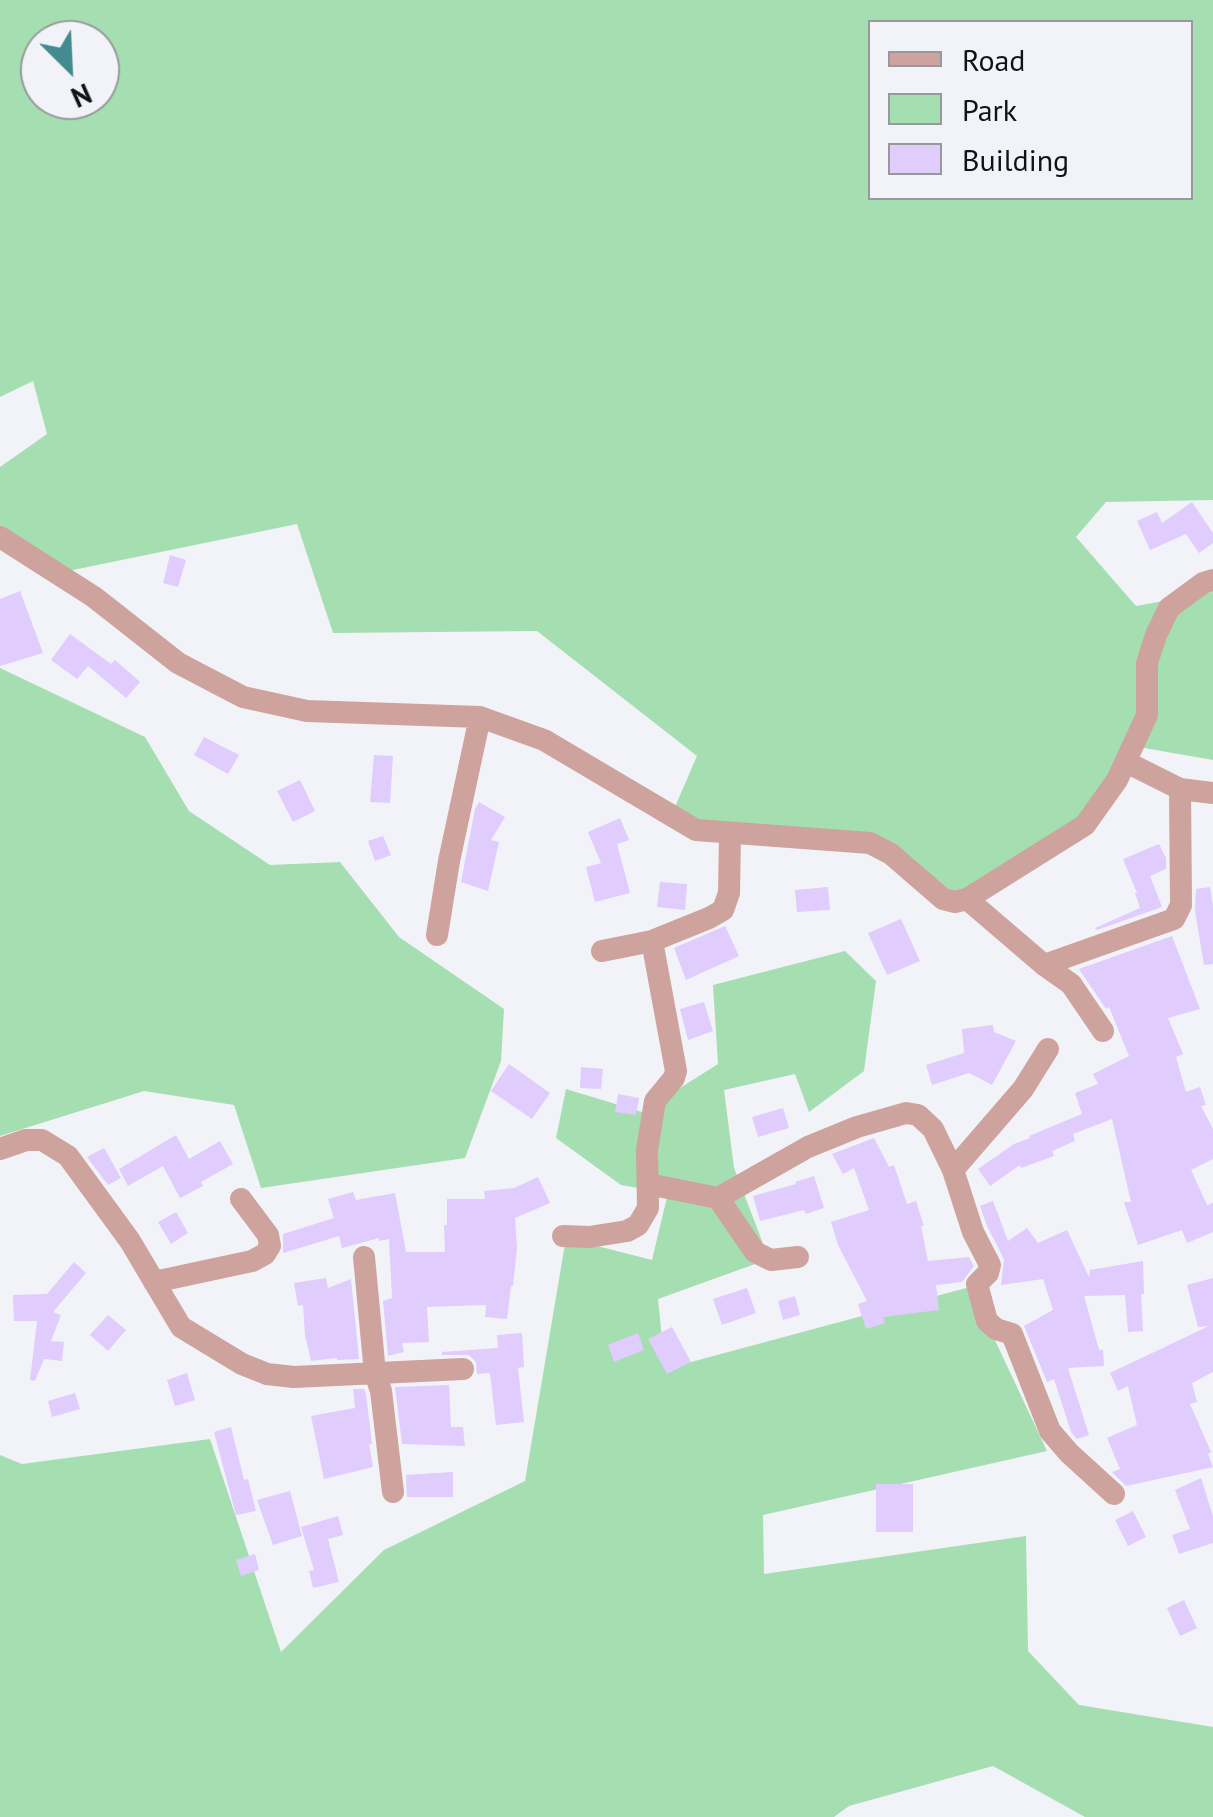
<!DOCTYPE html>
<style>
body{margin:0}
#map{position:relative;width:1213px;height:1817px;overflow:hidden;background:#f2f3f9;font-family:"PT Sans",sans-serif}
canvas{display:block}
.legend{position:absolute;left:868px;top:20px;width:325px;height:180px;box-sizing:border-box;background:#f2f3f9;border:2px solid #98999d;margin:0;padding:12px 18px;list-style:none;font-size:30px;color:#111214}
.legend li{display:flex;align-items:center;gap:20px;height:50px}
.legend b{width:50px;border:2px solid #98999d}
.north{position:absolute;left:20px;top:20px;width:100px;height:100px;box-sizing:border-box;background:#f2f3f9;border:2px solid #98999d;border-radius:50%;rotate:156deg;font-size:28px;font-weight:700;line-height:40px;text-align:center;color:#111214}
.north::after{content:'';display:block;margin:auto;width:35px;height:45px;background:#438b8f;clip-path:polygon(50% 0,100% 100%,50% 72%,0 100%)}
</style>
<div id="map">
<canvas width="1213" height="1817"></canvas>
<ul class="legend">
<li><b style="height:12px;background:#cea29d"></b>Road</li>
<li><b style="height:28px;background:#a5deb0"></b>Park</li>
<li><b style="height:28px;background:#e0ccfd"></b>Building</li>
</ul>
<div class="north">N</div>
</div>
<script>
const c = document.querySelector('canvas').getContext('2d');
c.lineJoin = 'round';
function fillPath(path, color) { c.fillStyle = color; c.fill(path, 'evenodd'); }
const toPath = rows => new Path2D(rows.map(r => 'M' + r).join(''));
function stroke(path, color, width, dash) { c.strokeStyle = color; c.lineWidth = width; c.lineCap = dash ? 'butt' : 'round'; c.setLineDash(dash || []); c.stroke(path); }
const green = toPath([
 [0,0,1213,0,1213,500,1106,502,1076,537,1136,606,1213,592,1213,760,1144,748,1090,823,954,896,902,856,671,816,697,756,537,631,333,633,297,524,68,571,0,529,0,467,47,434,33,381,0,397],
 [870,22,1190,22,1190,198,870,198],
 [40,40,100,40,100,100,40,100],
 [0,668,145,737,189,811,270,865,340,862,399,937,504,1009,501,1061,465,1158,261,1188,234,1105,144,1091,0,1136],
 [845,951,876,981,864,1071,809,1112,795,1074,724,1090,734,1168,769,1259,658,1299,665,1369,970,1287,1047,1451,763,1515,764,1574,1026,1536,1028,1651,1079,1705,1213,1727,1213,1817,1085,1817,993,1766,849,1806,834,1817,0,1817,0,1455,22,1464,210,1439,281,1652,384,1550,525,1481,566,1238,652,1260,668,1193,621,1185,556,1138,566,1089,642,1112,718,1064,713,985]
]);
const building = toPath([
 [1192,502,1213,533,1213,543,1199,553,1186,534,1150,550,1137,521,1157,512,1162,523],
 [170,555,186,560,178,587,163,583],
 [20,591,43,653,0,666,0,599],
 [70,634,111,664,115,660,140,682,126,698,88,666,77,679,51,660],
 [204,737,239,755,228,774,194,755],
 [374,755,393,756,390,803,370,802],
 [300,780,315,811,293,822,277,791],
 [479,802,505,817,491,840,499,842,488,891,461,882,475,809],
 [620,818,629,840,617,844,630,893,595,902,586,867,601,863,588,832],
 [383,836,391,855,375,861,368,841],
 [1159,844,1166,858,1166,869,1150,876,1162,907,1097,930,1095,928,1140,908,1135,893,1137,893,1123,859],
 [660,882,687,884,685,910,657,907],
 [828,887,830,910,797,912,795,890],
 [1210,887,1213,906,1213,964,1204,965,1195,911,1196,889],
 [901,919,920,961,887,975,868,933],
 [725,926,739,956,686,980,674,948],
 [1172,936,1200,1009,1168,1018,1183,1054,1176,1057,1186,1092,1200,1087,1206,1105,1201,1106,1213,1129,1213,1159,1191,1170,1207,1205,1213,1203,1213,1232,1187,1243,1182,1230,1138,1245,1124,1202,1131,1202,1112,1119,1073,1134,1075,1141,1052,1151,1054,1156,1021,1168,1020,1165,990,1186,978,1169,1014,1144,1030,1138,1029,1136,1082,1114,1075,1093,1098,1084,1093,1074,1129,1056,1109,1007,1106,1009,1079,969],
 [704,1002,713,1031,688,1040,680,1009],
 [993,1025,994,1032,1016,1041,992,1085,969,1073,932,1085,926,1065,964,1053,962,1029],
 [509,1064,550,1093,532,1119,491,1091],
 [581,1067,603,1069,601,1089,580,1088],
 [618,1094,639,1098,636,1115,615,1112],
 [783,1108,789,1128,758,1137,752,1117],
 [176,1135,189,1159,220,1141,233,1164,201,1182,203,1186,180,1198,163,1166,128,1186,119,1169],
 [874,1138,889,1167,894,1165,907,1204,916,1201,924,1226,921,1226,928,1261,969,1257,974,1266,962,1282,936,1285,939,1310,883,1317,885,1323,866,1329,858,1304,867,1301,838,1245,831,1222,869,1210,854,1168,843,1174,832,1154],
 [104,1148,121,1178,108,1185,87,1157],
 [814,1176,824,1208,806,1214,804,1210,760,1221,753,1196,796,1184,795,1182],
 [538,1177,550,1203,515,1218,517,1247,513,1286,511,1286,507,1319,485,1317,486,1305,427,1307,429,1342,402,1343,404,1352,388,1356,383,1301,392,1298,389,1239,379,1241,379,1238,342,1248,339,1236,283,1253,283,1234,334,1218,328,1199,353,1192,356,1200,395,1193,406,1252,445,1252,444,1225,447,1225,447,1199,485,1199,484,1191,514,1188],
 [993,1201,1008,1241,1027,1228,1038,1243,1067,1230,1089,1277,1090,1270,1143,1261,1144,1294,1141,1294,1143,1331,1128,1332,1125,1295,1084,1296,1099,1350,1103,1350,1104,1366,1068,1368,1089,1435,1077,1439,1071,1432,1054,1379,1047,1382,1024,1326,1053,1310,1043,1279,1001,1285,1004,1259,987,1226,980,1206],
 [176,1212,188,1233,171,1244,158,1222],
 [74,1262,86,1273,53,1312,61,1315,51,1341,64,1342,62,1361,44,1359,35,1381,30,1380,37,1321,14,1321,13,1295,47,1294],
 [326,1278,328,1288,351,1279,359,1359,337,1360,337,1358,311,1361,305,1335,303,1305,298,1306,294,1283],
 [1213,1278,1213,1372,1192,1383,1197,1402,1190,1404,1211,1452,1208,1454,1213,1467,1126,1486,1112,1472,1120,1469,1107,1438,1137,1425,1128,1386,1118,1391,1110,1373,1209,1326,1198,1327,1187,1285],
 [747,1288,756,1313,722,1325,713,1299],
 [795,1296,800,1315,783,1320,778,1301],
 [108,1315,126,1330,108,1351,90,1335],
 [672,1327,691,1362,667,1374,648,1339],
 [522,1333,524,1367,518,1368,524,1422,496,1425,490,1373,477,1374,476,1362,469,1355,442,1355,442,1352,498,1348,497,1335],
 [638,1333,644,1350,614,1362,608,1345],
 [187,1373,195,1400,175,1406,167,1380],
 [449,1385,451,1427,463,1427,465,1446,402,1444,395,1387],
 [353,1389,364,1389,366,1394,372,1444,369,1444,373,1467,324,1479,311,1416,355,1408],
 [75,1393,80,1409,52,1417,48,1401],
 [231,1427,244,1480,248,1479,256,1511,236,1515,214,1432],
 [453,1472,453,1497,407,1497,406,1475],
 [1201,1478,1213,1516,1213,1543,1179,1554,1172,1535,1190,1529,1175,1490],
 [876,1484,913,1484,913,1532,876,1532],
 [290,1491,302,1536,273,1545,257,1500],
 [1133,1511,1146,1537,1128,1546,1115,1520],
 [338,1516,343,1535,328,1539,339,1582,313,1588,309,1571,314,1570,301,1527],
 [255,1554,259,1570,241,1576,236,1560],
 [1184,1600,1197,1628,1180,1636,1167,1608]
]);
const minor = toPath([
 [0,537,94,597,178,663,243,697,307,711,480,717,544,740,696,830,870,843,891,854,943,899,955,902,967,899,1085,825,1117,780,1147,715,1147,663,1156,635,1169,608,1203,583,1213,580],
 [1126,762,1180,789,1213,793],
 [967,899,1044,965,1071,984,1103,1031],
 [437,935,449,861,480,717],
 [602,951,652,941,709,918,723,910,729,893,730,834],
 [1044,965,1174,919,1181,905,1180,789],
 [0,1149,26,1140,42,1140,68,1156,130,1241,181,1327,242,1364,267,1374,294,1377,463,1369],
 [953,1170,1023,1089,1048,1049],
 [648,1184,718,1198,755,1252,771,1260,798,1257],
 [718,1198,808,1147,857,1127,906,1113,918,1115,933,1129,953,1170,973,1232,990,1265,988,1273,977,1284,987,1321,996,1329,1012,1334,1050,1431,1069,1453,1114,1494],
 [563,1236,589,1237,627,1231,638,1225,648,1208,647,1150,655,1101,674,1078,676,1071,652,941],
 [364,1257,375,1373,381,1391,393,1492],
 [154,1282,252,1261,265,1254,270,1246,268,1235,241,1199]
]);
fillPath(green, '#a5deb0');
fillPath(building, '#e0ccfd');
stroke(minor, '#cea29d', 22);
</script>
